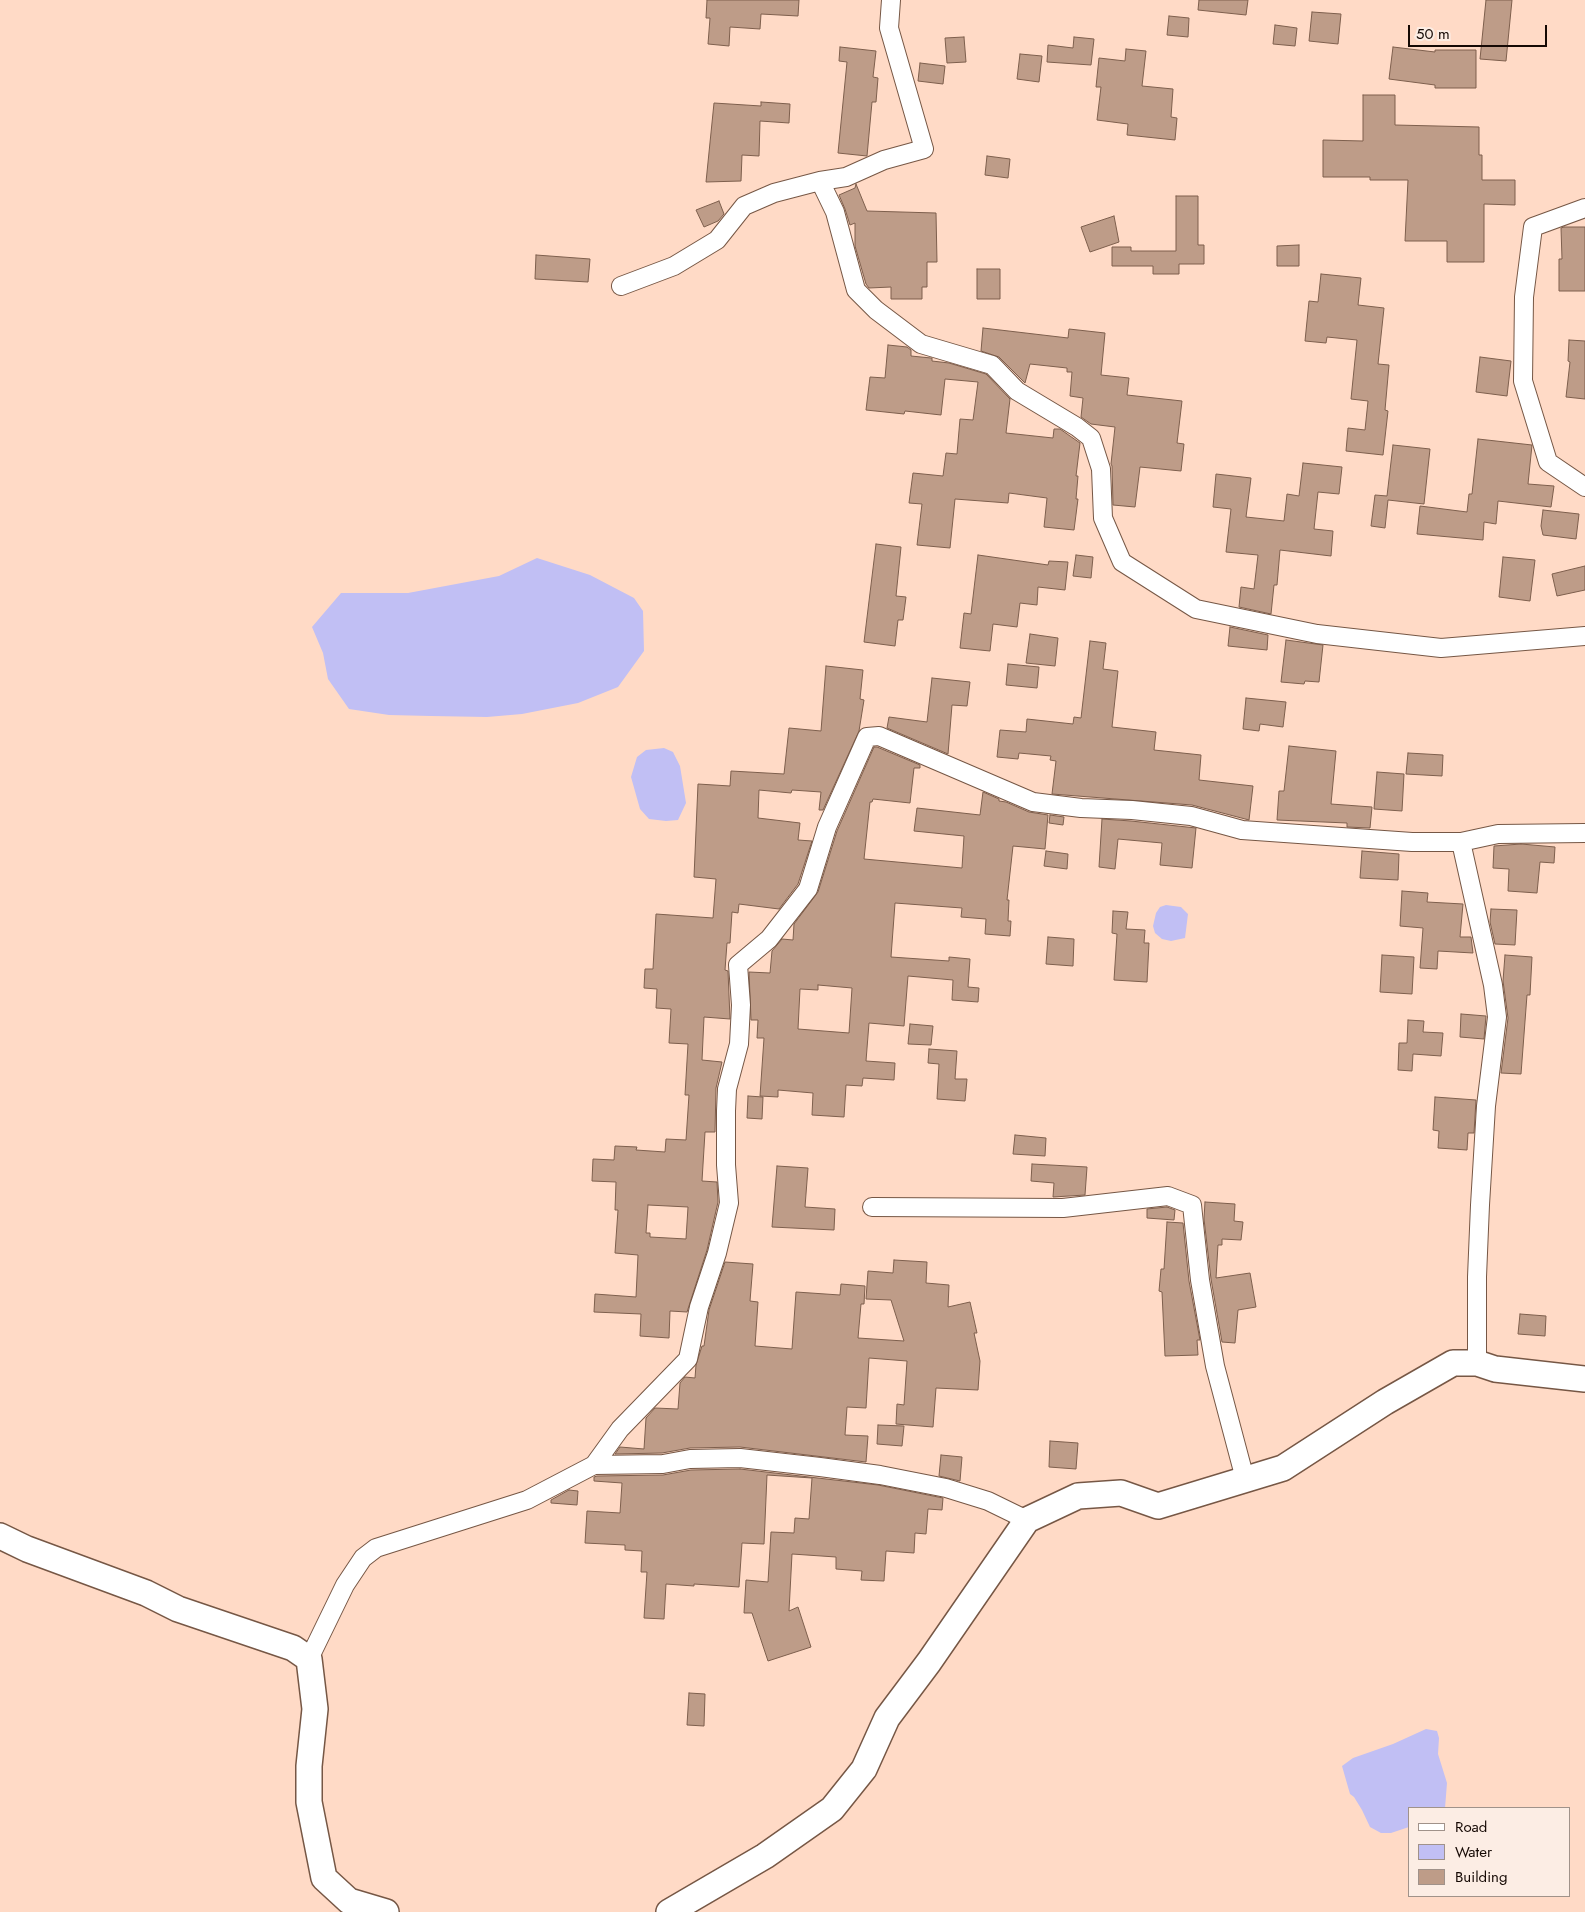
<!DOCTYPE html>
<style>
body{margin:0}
#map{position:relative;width:1585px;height:1912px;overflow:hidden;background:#ffdac6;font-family:Jost,sans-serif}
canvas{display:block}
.legend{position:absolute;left:1408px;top:1807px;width:162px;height:90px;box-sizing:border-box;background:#fcede4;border:1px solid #a0928a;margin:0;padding:6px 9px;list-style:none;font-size:15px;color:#150904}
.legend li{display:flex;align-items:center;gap:10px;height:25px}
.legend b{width:25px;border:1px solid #a0928a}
.scale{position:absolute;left:1408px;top:25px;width:139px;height:22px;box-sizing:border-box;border:2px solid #150904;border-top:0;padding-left:6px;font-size:15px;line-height:18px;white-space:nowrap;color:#150904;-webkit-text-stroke:4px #fcede4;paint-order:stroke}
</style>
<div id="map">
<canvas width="1585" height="1912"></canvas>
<ul class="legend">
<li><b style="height:6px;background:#fff"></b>Road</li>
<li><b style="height:14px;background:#c1bff4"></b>Water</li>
<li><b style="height:14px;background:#be9c88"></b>Building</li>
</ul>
<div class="scale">50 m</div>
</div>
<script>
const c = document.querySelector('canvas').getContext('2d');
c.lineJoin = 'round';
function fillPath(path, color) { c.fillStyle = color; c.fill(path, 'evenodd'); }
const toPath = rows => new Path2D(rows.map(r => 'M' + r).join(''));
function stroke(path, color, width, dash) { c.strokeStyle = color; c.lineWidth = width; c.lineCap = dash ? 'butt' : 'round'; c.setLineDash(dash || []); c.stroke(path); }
const water = toPath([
 [537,558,590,575,634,598,643,611,644,651,618,687,578,703,522,714,487,717,431,716,389,715,349,709,328,679,323,653,312,627,341,593,408,593,499,576],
 [664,748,673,752,680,766,686,803,678,820,666,821,649,819,640,809,631,777,637,757,646,750],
 [1166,905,1181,907,1188,914,1185,938,1171,941,1162,939,1155,933,1153,926,1156,913,1160,907],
 [1426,1729,1437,1731,1439,1738,1438,1754,1447,1783,1445,1808,1409,1808,1409,1827,1391,1833,1381,1833,1370,1827,1362,1810,1354,1797,1350,1794,1342,1766,1353,1758,1393,1744]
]);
const building = toPath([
 [707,0,799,0,798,16,761,14,760,29,730,27,729,46,708,44,710,18,706,18,707,0],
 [1199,0,1248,0,1246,15,1198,10,1199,0],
 [1486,0,1512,0,1506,61,1480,59,1486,0],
 [1312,12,1341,14,1338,44,1309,41,1312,12],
 [1169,16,1189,18,1188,37,1167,35,1169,16],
 [1275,25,1297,28,1295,46,1273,44,1275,25],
 [964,37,966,62,947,63,945,38,964,37],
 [1074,37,1094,39,1091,65,1047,62,1048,45,1073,48,1074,37],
 [840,47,876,51,873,77,878,78,876,102,872,102,867,156,838,153,847,62,839,61,840,47],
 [1393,47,1435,52,1435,50,1476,50,1476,88,1435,88,1435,85,1389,79,1393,47],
 [1126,49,1146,51,1142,86,1173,89,1171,117,1177,118,1175,140,1127,135,1128,124,1097,120,1101,87,1096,87,1099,58,1125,61,1126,49],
 [1020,54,1042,56,1039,82,1017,79,1020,54],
 [920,63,945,66,943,84,918,81,920,63],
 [1363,95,1395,95,1395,125,1479,127,1479,155,1482,155,1482,180,1515,180,1515,205,1484,204,1484,262,1447,262,1447,241,1405,241,1408,180,1370,180,1370,177,1323,177,1323,140,1363,141,1363,95],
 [761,102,790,104,789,123,760,121,759,156,742,155,741,181,706,182,714,103,761,106,761,102],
 [987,156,1010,159,1008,178,985,175,987,156],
 [856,184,867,211,936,213,937,262,927,262,927,287,922,287,922,299,891,299,891,287,869,288,866,284,855,246,855,223,850,225,845,209,839,195,855,188,856,184],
 [1176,196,1198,196,1198,245,1204,245,1204,264,1179,264,1179,274,1153,274,1153,266,1112,266,1112,247,1131,247,1131,251,1176,251,1176,196],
 [719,201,724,214,718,221,704,227,696,210,719,201],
 [1114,216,1119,242,1090,252,1081,227,1114,216],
 [1564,227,1585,227,1585,291,1559,291,1559,259,1562,259,1561,228,1564,227],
 [1299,245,1299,266,1277,266,1277,246,1299,245],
 [536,255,590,259,588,282,535,279,536,255],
 [977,269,1000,269,1000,299,977,299,977,269],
 [1321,274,1361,278,1358,305,1384,308,1378,364,1389,365,1385,410,1388,411,1383,455,1346,451,1348,428,1365,430,1368,401,1351,399,1357,340,1327,337,1326,343,1305,341,1309,301,1318,302,1321,274],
 [983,328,1068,338,1069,329,1105,333,1101,375,1129,378,1127,395,1182,401,1177,443,1184,444,1181,471,1140,467,1135,507,1113,505,1112,466,1111,464,1115,427,1091,424,1081,417,1083,398,1070,396,1072,372,1067,372,1067,368,1030,364,1025,383,999,357,981,351,983,328],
 [1569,340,1585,341,1585,399,1566,397,1570,362,1568,361,1569,340],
 [888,345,907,347,911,350,911,356,931,358,932,358,932,361,949,363,986,374,1010,399,1006,433,1053,438,1054,429,1060,429,1080,443,1076,476,1078,476,1076,499,1078,499,1074,530,1044,527,1047,498,1009,493,1008,503,955,499,950,548,917,545,922,504,909,503,913,473,943,476,946,453,957,454,960,419,973,420,978,382,945,379,941,415,905,411,904,414,866,410,870,377,885,378,888,345],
 [1480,357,1511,361,1507,396,1476,392,1480,357],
 [1478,439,1532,445,1528,484,1554,486,1551,507,1498,501,1496,524,1484,522,1483,540,1417,534,1420,506,1467,512,1469,494,1472,494,1478,439],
 [1393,445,1430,449,1424,504,1388,500,1385,528,1371,526,1375,495,1387,496,1393,445],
 [1303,463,1342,467,1339,494,1318,492,1314,529,1333,531,1331,556,1280,550,1277,585,1274,585,1271,614,1239,607,1241,587,1254,589,1258,555,1226,552,1231,509,1213,507,1216,474,1251,478,1246,517,1284,521,1287,494,1299,496,1303,463],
 [1543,510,1579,514,1576,539,1543,535,1541,526,1543,510],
 [876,544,901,547,896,596,906,597,903,620,898,620,895,646,864,642,876,544],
 [978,555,1048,565,1049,561,1068,562,1065,590,1038,587,1037,605,1020,603,1017,627,993,624,990,651,960,648,964,613,971,614,978,555],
 [1076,555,1093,557,1091,578,1073,576,1076,555],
 [1503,557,1535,560,1530,601,1499,597,1503,557],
 [1585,566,1585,590,1557,596,1552,574,1585,566],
 [1230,627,1268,635,1267,650,1228,646,1230,627],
 [1030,634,1058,638,1055,666,1026,663,1030,634],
 [1286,640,1323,645,1319,682,1305,681,1304,684,1281,682,1286,640],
 [1090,641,1106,643,1103,669,1118,671,1112,727,1156,732,1154,750,1201,755,1199,780,1253,786,1249,820,1192,805,1052,794,1056,761,1050,760,1051,756,1019,753,1018,759,997,757,1000,730,1026,732,1027,719,1073,724,1074,717,1081,718,1090,641],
 [1008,664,1039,667,1037,688,1006,685,1008,664],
 [826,666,863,670,860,699,864,700,859,731,823,810,819,810,821,792,792,790,791,793,759,790,758,818,800,823,798,840,812,841,798,884,779,909,739,904,738,913,732,912,730,943,727,943,725,970,728,971,730,1019,704,1017,702,1060,722,1062,716,1088,715,1132,705,1132,702,1181,717,1182,718,1202,707,1250,687,1312,670,1311,669,1338,640,1336,641,1314,594,1312,595,1294,636,1297,638,1255,615,1253,618,1210,615,1210,616,1182,592,1181,593,1159,614,1160,615,1146,637,1147,636,1150,665,1152,666,1139,686,1140,689,1095,685,1095,688,1044,669,1043,671,1009,656,1008,657,989,644,988,645,969,653,969,656,914,713,918,716,879,694,877,698,784,730,786,731,771,784,774,789,728,821,731,826,666],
 [648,1205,688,1207,686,1239,650,1237,650,1233,646,1233,648,1205],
 [932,678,970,682,967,706,952,705,948,754,887,728,889,717,927,722,932,678],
 [1246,698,1286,702,1283,727,1260,724,1259,731,1243,729,1246,698],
 [1289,746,1336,751,1331,804,1372,807,1370,828,1347,827,1347,823,1277,820,1279,791,1284,791,1289,746],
 [874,747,877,747,920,765,920,768,914,768,910,803,873,799,872,802,870,802,864,859,962,868,964,836,914,831,917,808,980,815,983,792,999,799,999,801,1006,802,1029,812,1048,815,1045,849,1013,846,1007,900,1009,900,1008,921,1011,921,1010,936,985,934,986,919,961,917,962,908,895,903,891,957,949,961,949,957,970,959,968,987,979,988,978,1002,952,1000,953,980,908,976,904,1026,869,1023,866,1061,895,1063,894,1080,863,1078,862,1086,846,1085,844,1117,812,1115,813,1093,778,1090,778,1097,760,1096,764,1038,757,1038,758,1020,751,1020,749,972,770,973,772,951,782,939,793,940,794,924,818,892,837,831,874,747],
 [818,985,852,988,849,1033,798,1029,800,989,818,990,818,985],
 [1408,753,1443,755,1442,776,1406,774,1408,753],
 [1377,772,1404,774,1402,811,1374,809,1377,772],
 [1050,815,1064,817,1063,825,1049,823,1050,815],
 [1102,819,1131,821,1196,828,1192,868,1160,865,1162,843,1118,839,1115,869,1099,867,1102,819],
 [1521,844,1555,847,1554,863,1540,862,1537,893,1508,891,1509,869,1493,868,1494,846,1521,844],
 [1046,851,1068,854,1067,869,1044,866,1046,851],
 [1362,851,1399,854,1398,880,1360,878,1362,851],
 [1402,891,1428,893,1427,902,1463,904,1460,937,1471,937,1473,953,1438,951,1437,969,1420,968,1423,928,1400,926,1402,891],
 [1491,909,1517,910,1515,945,1495,944,1490,922,1491,909],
 [1113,911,1128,912,1126,929,1145,930,1144,943,1149,943,1147,982,1114,980,1117,934,1112,933,1113,911],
 [1048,937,1074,939,1073,966,1046,964,1048,937],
 [1382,955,1414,957,1412,994,1380,992,1382,955],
 [1505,955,1532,957,1530,995,1527,995,1521,1074,1501,1073,1508,1018,1503,981,1505,955],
 [1461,1014,1486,1016,1484,1039,1460,1037,1461,1014],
 [1408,1020,1424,1021,1423,1032,1443,1033,1441,1056,1413,1054,1412,1071,1398,1070,1399,1043,1407,1043,1408,1020],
 [910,1024,933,1026,931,1045,908,1044,910,1024],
 [929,1049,957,1051,955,1079,967,1079,965,1101,937,1099,939,1064,928,1063,929,1049],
 [748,1096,763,1097,762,1119,747,1118,748,1096],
 [1435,1097,1476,1100,1474,1133,1468,1133,1467,1150,1438,1148,1439,1131,1433,1130,1435,1097],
 [1015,1135,1046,1138,1045,1156,1013,1154,1015,1135],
 [1032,1164,1087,1167,1085,1195,1053,1197,1054,1183,1031,1181,1032,1164],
 [777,1166,808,1168,805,1207,835,1209,834,1230,772,1227,777,1166],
 [1205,1202,1235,1204,1234,1221,1243,1222,1241,1240,1222,1239,1222,1245,1218,1245,1216,1278,1250,1273,1256,1307,1238,1310,1235,1343,1222,1342,1211,1279,1204,1219,1205,1202],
 [1167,1207,1175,1210,1174,1220,1147,1218,1147,1209,1167,1207],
 [1167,1222,1183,1223,1189,1281,1200,1340,1197,1340,1198,1355,1165,1356,1162,1292,1159,1291,1161,1269,1164,1269,1167,1222],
 [894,1260,927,1262,926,1283,949,1285,948,1307,970,1302,977,1333,974,1333,980,1361,978,1390,936,1388,933,1427,896,1424,897,1404,904,1405,907,1361,869,1358,866,1408,847,1407,845,1435,868,1436,866,1462,740,1447,690,1448,662,1453,615,1454,620,1447,644,1449,646,1418,655,1408,678,1409,680,1383,685,1377,695,1378,696,1365,702,1346,704,1346,709,1310,725,1262,753,1264,750,1301,758,1302,755,1346,792,1349,796,1292,840,1295,841,1284,865,1286,864,1304,861,1304,858,1338,904,1341,891,1300,866,1299,868,1271,893,1273,894,1260],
 [1520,1314,1546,1316,1545,1336,1518,1334,1520,1314],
 [878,1425,904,1426,902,1446,877,1444,878,1425],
 [1050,1441,1078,1443,1076,1469,1049,1467,1050,1441],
 [941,1455,962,1457,960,1481,939,1476,941,1455],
 [740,1469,878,1485,943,1498,942,1510,928,1509,926,1534,915,1533,914,1553,886,1551,884,1581,861,1580,862,1571,836,1569,836,1557,792,1554,789,1611,798,1607,811,1647,768,1661,752,1613,744,1613,746,1580,768,1582,771,1532,794,1533,795,1518,809,1519,812,1478,767,1475,764,1544,742,1543,739,1587,694,1584,694,1586,666,1584,664,1619,644,1618,647,1572,641,1572,642,1551,625,1550,625,1545,585,1543,587,1511,620,1513,622,1483,594,1481,594,1477,597,1476,663,1475,691,1470,740,1469],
 [569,1490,578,1491,577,1505,551,1503,551,1500,569,1490],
 [689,1693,705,1694,704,1726,687,1725,689,1693]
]);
const street = toPath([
 [820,181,835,212,856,290,876,310,921,344,992,365,1017,391,1077,427,1091,438,1101,469,1103,518,1122,562,1196,609,1317,634,1441,648,1585,636],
 [1585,208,1533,227,1524,297,1523,381,1548,462,1585,487],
 [621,286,674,266,717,240,744,206,774,193,820,181,846,177,884,160,924,149,889,28,891,0],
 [1461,842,1493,985,1497,1017,1486,1106,1480,1205,1477,1277,1477,1363],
 [872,1207,1063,1208,1168,1196,1192,1205,1200,1280,1215,1366,1245,1479],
 [594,1465,620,1429,688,1359,699,1307,717,1253,729,1203,726,1165,726,1111,727,1089,739,1044,741,1005,738,965,769,939,808,889,827,827,867,737,879,736,1033,802,1081,808,1132,810,1191,816,1242,830,1412,842,1461,842,1498,834,1585,833],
 [309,1659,345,1585,363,1558,376,1548,527,1500,594,1465,663,1464,690,1459,740,1458,820,1467,880,1475,946,1488,988,1501,1027,1520]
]);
const secondary = toPath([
 [0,1536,27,1549,146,1593,178,1609,293,1648,309,1659,315,1709,309,1766,309,1802,324,1878,349,1901,386,1912],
 [669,1912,765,1856,832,1809,864,1769,887,1718,929,1662,1027,1520,1078,1496,1121,1493,1158,1506,1283,1468,1385,1402,1453,1363,1477,1363,1495,1369,1585,1379]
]);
fillPath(water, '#c1bff4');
fillPath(building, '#be9c88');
stroke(building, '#7e5f4d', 1);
stroke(street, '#765745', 20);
stroke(secondary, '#765745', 28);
stroke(street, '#fff', 18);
stroke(secondary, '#fff', 25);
</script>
